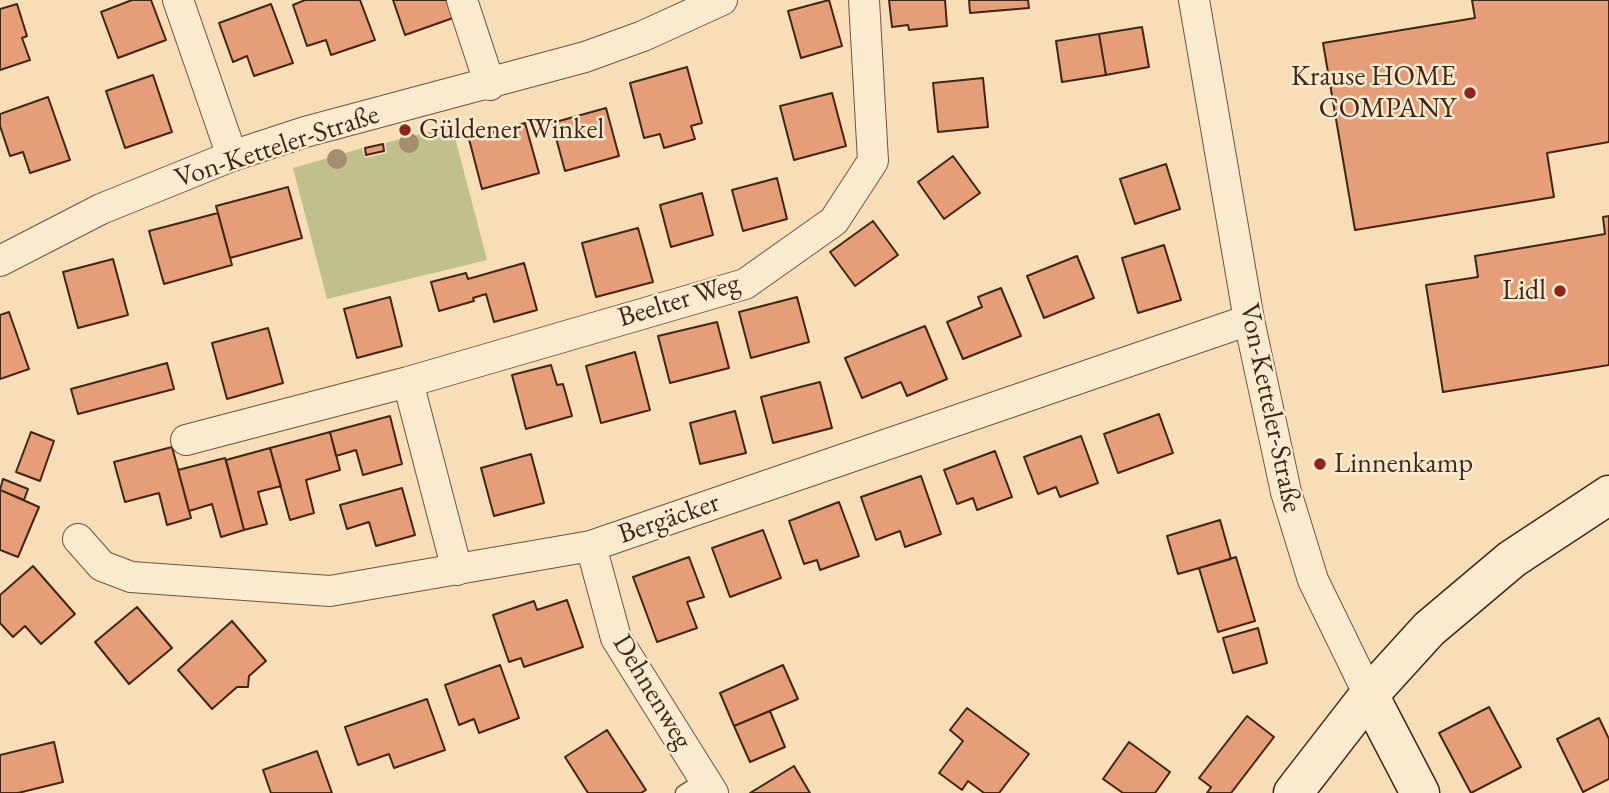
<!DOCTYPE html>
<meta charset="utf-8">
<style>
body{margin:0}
canvas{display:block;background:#f8deb7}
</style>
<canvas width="1609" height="793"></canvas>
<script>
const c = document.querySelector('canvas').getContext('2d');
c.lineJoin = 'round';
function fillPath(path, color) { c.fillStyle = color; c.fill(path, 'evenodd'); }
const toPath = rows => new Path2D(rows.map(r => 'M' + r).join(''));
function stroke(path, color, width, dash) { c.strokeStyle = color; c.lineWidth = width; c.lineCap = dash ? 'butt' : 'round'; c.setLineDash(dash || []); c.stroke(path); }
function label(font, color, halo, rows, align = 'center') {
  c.font = font + ' "EB Garamond",serif'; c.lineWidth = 5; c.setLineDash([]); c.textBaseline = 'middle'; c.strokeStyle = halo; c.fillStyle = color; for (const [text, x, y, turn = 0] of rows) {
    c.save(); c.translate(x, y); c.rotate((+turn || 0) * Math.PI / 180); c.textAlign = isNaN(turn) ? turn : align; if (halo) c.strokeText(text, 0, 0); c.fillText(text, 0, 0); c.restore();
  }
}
const green = toPath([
 [452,126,487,260,327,299,293,168,362,148,365,158,387,153,385,143]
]);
const building = toPath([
 [132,0,151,0,166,40,118,58,101,12,132,0],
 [305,0,360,0,375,40,331,55,326,40,307,46,293,5,305,0],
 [393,0,447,0,453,18,405,35,393,0],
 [829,0,842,46,801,58,788,11,829,0],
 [889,0,945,0,947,26,909,30,908,25,892,27,889,0],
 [969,0,1028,0,1029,8,970,13,969,0],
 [1472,0,1609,0,1609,142,1547,153,1554,197,1355,230,1323,43,1475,18,1472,0],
 [17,4,27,36,22,38,30,60,0,70,0,9,17,4],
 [271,4,293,63,254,76,247,56,233,62,219,23,271,4],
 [1142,27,1149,67,1106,75,1099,34,1142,27],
 [1099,34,1106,75,1062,82,1056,41,1099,34],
 [687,67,702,123,691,126,695,139,664,148,660,134,644,138,630,83,687,67],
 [153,75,172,132,125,148,106,91,153,75],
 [983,78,988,127,938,132,933,83,983,78],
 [832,93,846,146,794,160,780,106,832,93],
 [48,97,70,160,30,173,23,152,10,156,0,126,0,114,48,97],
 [606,108,619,156,565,171,552,123,606,108],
 [525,123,539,173,482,189,469,139,525,123],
 [383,144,384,151,366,155,365,148,383,144],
 [953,156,980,193,944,219,918,182,953,156],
 [1166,164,1180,209,1135,224,1120,179,1166,164],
 [777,178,787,219,743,231,732,190,777,178],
 [288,187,302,238,230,258,216,206,288,187],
 [702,193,713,235,671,247,660,205,702,193],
 [218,213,232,265,164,284,149,231,218,213],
 [1609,216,1609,365,1443,392,1426,285,1478,277,1475,256,1605,234,1603,217,1609,216],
 [873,221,898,255,855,286,830,252,873,221],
 [638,228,653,282,596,297,582,243,638,228],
 [1164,245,1181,300,1138,313,1122,258,1164,245],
 [1077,256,1094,298,1044,318,1027,276,1077,256],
 [113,259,128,315,78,328,63,272,113,259],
 [524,263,537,310,494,322,486,294,473,298,474,301,439,311,431,282,466,273,468,279,524,263],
 [1001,288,1021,336,963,359,947,322,982,307,978,297,1001,288],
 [390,297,402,346,357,358,344,309,390,297],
 [797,297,809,342,751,358,739,312,797,297],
 [9,312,29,369,0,379,0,315,9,312],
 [717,322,729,368,670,383,658,336,717,322],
 [925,326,947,379,907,396,901,382,862,398,845,358,925,326],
 [268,328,283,383,227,399,212,343,268,328],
 [635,352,650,410,601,423,586,366,635,352],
 [167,363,174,389,78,414,71,389,167,363],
 [551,365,557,385,563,384,572,416,526,429,512,375,551,365],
 [820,382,832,428,773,443,761,397,820,382],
 [735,411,746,453,700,464,690,423,735,411],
 [1159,414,1173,453,1118,473,1104,434,1159,414],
 [390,416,402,464,363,475,356,450,336,456,330,432,390,416],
 [31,432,54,441,40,481,16,472,31,432],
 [330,432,340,470,306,480,314,513,290,520,270,448,330,432],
 [1081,436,1098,483,1060,497,1056,487,1038,494,1024,457,1081,436],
 [172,447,191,518,167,525,159,493,125,502,114,462,172,447],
 [270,448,281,486,258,492,267,524,244,530,226,460,270,448],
 [995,451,1012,497,977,510,973,498,957,504,944,470,995,451],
 [531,454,544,503,494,516,481,468,531,454],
 [225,458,244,530,221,537,212,504,189,511,178,470,225,458],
 [921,476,941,534,905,547,900,531,876,540,861,497,921,476],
 [3,479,28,489,24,500,0,490,3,479],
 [402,488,415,535,376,546,369,522,347,529,340,505,402,488],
 [0,490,39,507,18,557,0,550,0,490],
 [839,502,859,556,820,570,817,560,804,564,789,521,839,502],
 [1220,520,1231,559,1178,574,1167,536,1220,520],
 [763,530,781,578,730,597,712,548,763,530],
 [689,557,704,597,687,602,697,628,657,642,633,577,689,557],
 [1236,557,1255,621,1218,632,1199,568,1236,557],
 [33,566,75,614,41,644,25,626,13,637,0,623,0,595,33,566],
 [567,600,583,647,524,667,521,658,509,662,493,615,534,601,537,610,567,600],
 [137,607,172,648,129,684,95,642,137,607],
 [232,621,266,661,249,676,248,687,237,687,212,709,178,670,232,621],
 [1258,628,1267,663,1233,673,1223,638,1258,628],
 [500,665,519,718,479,733,474,719,459,725,445,685,500,665],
 [783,665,798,699,734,726,720,693,783,665],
 [427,699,445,750,394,768,389,754,358,765,345,727,427,699],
 [1489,707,1521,767,1471,793,1439,733,1489,707],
 [967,708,1029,754,999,793,984,793,968,781,962,790,939,773,963,741,950,730,967,708],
 [770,711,785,747,750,762,734,726,770,711],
 [1247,716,1274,737,1231,793,1207,793,1211,787,1199,778,1247,716],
 [1599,718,1609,739,1609,779,1583,792,1557,739,1599,718],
 [607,730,646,790,641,793,588,793,565,757,607,730],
 [54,742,63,782,18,793,0,793,0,755,54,742],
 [1129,742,1170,772,1155,793,1123,793,1103,779,1129,742],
 [317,751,332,793,271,793,263,770,317,751],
 [794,766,810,793,750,793,794,766]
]);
const lane = toPath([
 [683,793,705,779]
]);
const street = toPath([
 [178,0,232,156],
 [462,0,490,85],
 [1194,0,1249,320,1286,492,1313,580,1369,695],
 [0,261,101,209,232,156,305,132,585,57,643,36,722,0],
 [408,382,745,284,834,221,873,161,864,0],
 [186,440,408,382,457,570],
 [78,539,102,566,131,577,330,591,591,546,1249,320],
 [591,546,616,638,713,793]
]);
const secondary = toPath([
 [1369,695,1420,793],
 [1293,793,1369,695,1429,629,1512,559,1609,495]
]);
const trees = [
 [409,143],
 [337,159]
];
const markers = [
 [1470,93,7,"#8f2418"],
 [405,130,7,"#8f2418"],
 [1560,291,7,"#8f2418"],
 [1320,464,7,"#8f2418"]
];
const poiNames = [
 ["Krause HOME",1456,77],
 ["COMPANY",1456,109],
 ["Güldener Winkel",419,130,"left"],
 ["Lidl",1546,291],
 ["Linnenkamp",1334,464,"left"]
];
const streetNames = [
 ["Von-Ketteler-Straße",277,147,-18],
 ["Beelter Weg",679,301,-17],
 ["Von-Ketteler-Straße",1270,408,78],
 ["Bergäcker",669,519,-19],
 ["Dehnenweg",652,692,59]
];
fillPath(green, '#c0c08c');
fillPath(building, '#e69e78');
stroke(building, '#412616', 2);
stroke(lane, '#6f543e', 17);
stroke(street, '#6f543e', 32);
stroke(secondary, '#412616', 41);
stroke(lane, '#faead0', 14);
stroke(street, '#faead0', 30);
stroke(secondary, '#faead0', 38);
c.fillStyle = '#a58e6f';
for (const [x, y] of trees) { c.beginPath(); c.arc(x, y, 10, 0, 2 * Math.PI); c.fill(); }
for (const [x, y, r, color] of markers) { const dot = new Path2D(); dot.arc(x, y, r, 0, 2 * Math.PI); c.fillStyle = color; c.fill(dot); stroke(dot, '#faead0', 2.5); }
label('28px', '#412616', '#faead0', poiNames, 'right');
label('28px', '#412616', '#faead0', streetNames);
</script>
